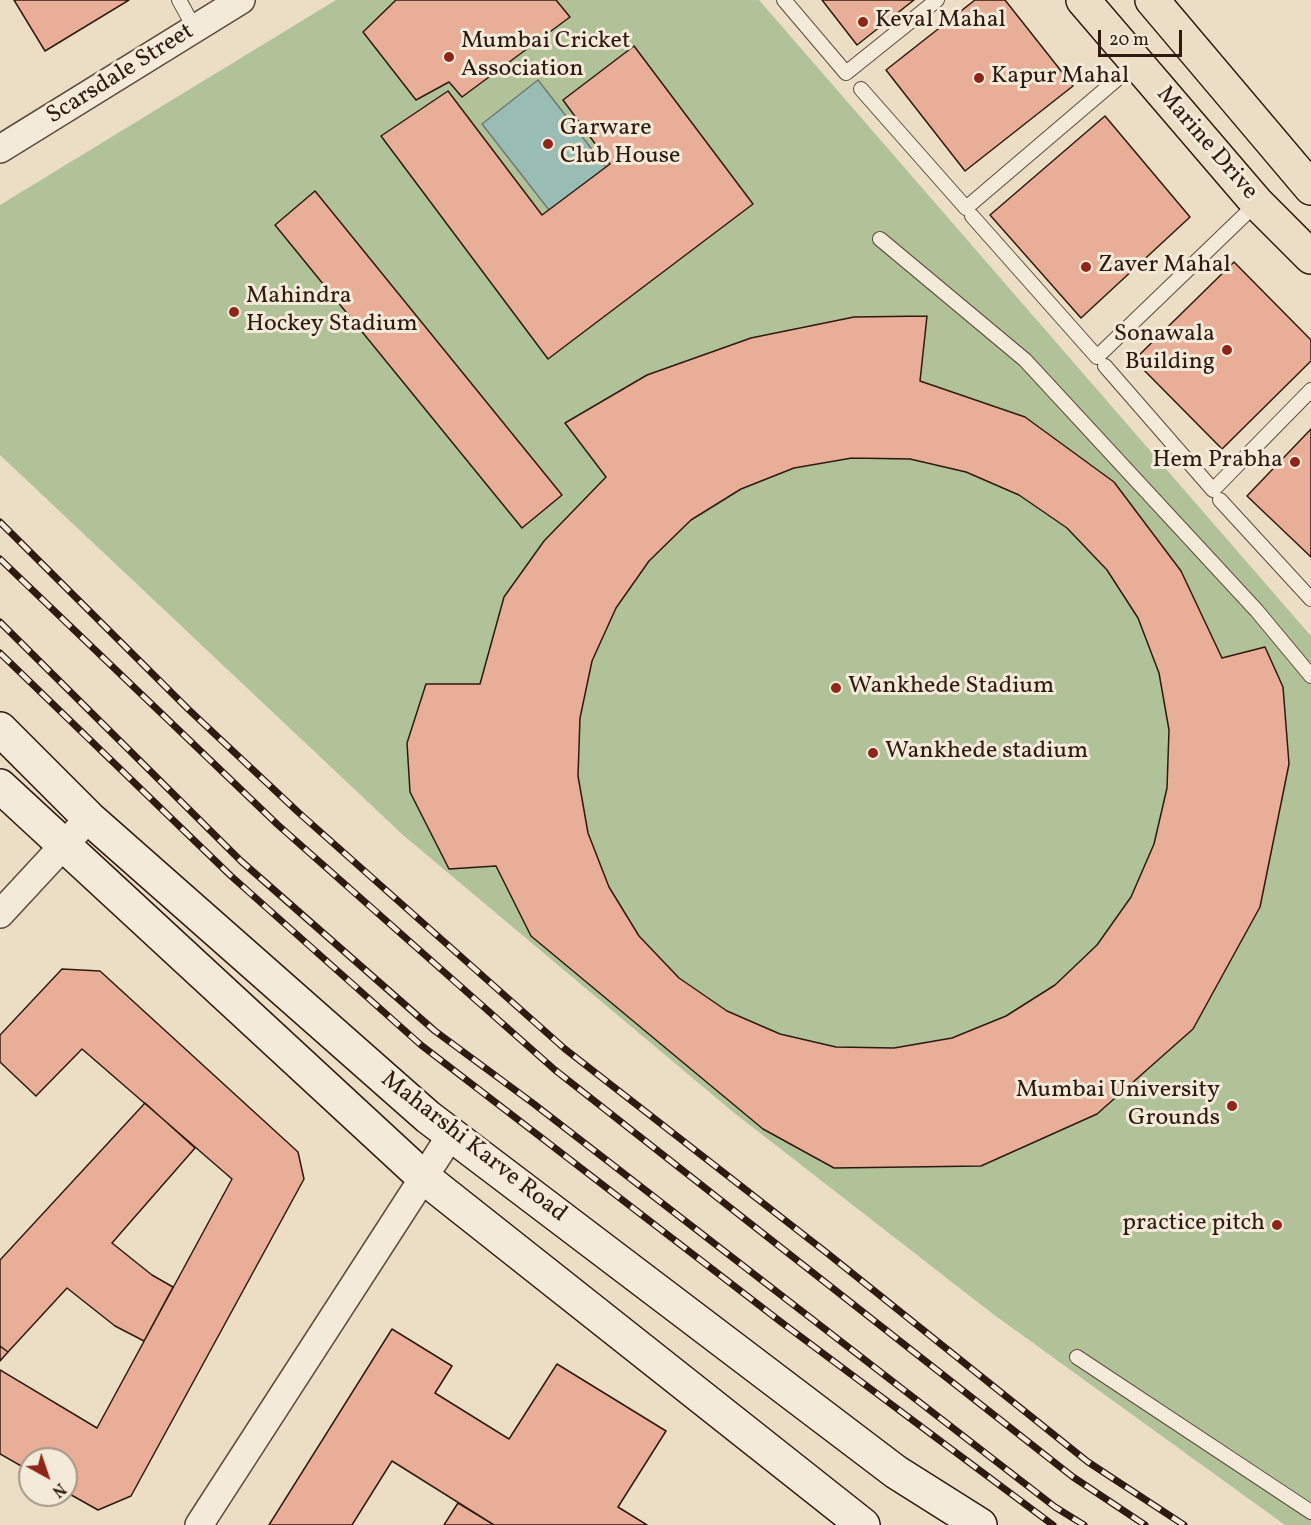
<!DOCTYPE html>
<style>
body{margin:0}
#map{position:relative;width:1311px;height:1525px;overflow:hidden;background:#ecdec4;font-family:Vollkorn,serif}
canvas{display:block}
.north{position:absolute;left:18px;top:1447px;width:60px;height:60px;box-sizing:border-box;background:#f3ead9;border:2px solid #a59789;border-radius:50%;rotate:140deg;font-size:16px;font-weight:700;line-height:24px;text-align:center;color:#2f1a11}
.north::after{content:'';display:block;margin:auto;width:21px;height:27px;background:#8f2418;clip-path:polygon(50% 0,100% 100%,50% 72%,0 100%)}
.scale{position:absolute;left:1098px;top:30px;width:84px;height:27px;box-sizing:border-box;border:3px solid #2f1a11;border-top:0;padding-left:8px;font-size:18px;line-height:21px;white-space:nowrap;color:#2f1a11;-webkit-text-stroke:4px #f3ead9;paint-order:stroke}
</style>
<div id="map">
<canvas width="1311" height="1525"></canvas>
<div class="north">N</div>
<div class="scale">20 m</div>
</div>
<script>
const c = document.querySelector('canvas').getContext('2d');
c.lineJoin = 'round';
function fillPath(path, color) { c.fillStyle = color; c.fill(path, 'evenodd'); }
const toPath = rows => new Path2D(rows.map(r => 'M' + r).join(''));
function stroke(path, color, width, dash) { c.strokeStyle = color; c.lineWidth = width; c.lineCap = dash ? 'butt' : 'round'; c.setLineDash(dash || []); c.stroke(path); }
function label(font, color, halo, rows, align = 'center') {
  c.font = font + ' Vollkorn,serif'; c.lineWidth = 6; c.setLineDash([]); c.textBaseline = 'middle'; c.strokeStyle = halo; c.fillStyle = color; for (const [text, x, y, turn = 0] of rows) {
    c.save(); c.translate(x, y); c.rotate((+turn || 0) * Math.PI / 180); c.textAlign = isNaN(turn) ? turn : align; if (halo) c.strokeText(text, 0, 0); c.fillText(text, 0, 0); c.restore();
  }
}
const green = toPath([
 [336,0,759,0,1311,636,1311,1525,1285,1525,993,1314,733,1112,403,835,0,455,0,205]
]);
const water = toPath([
 [538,80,619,184,563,228,482,124,538,80]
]);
const building = toPath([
 [14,0,129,0,45,51,14,0],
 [396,0,556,0,570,17,462,97,449,82,416,100,363,32,396,0],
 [822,0,914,0,857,45,822,0],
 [975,0,1005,0,1073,86,965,171,886,70,975,0],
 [634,46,753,204,548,359,381,136,448,91,542,215,610,164,563,100,634,46],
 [1105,116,1190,217,1081,318,990,215,1105,116],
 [315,191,562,495,522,528,275,225,315,191],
 [1234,262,1311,340,1311,361,1222,449,1134,360,1234,262],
 [927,316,920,381,1025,417,1114,482,1181,571,1222,658,1265,647,1283,687,1289,764,1260,907,1193,1029,1097,1114,981,1166,834,1168,763,1129,531,936,496,866,449,869,410,792,407,743,426,684,480,684,504,597,544,541,606,477,565,423,647,375,751,338,854,317,927,316],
 [852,458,910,459,966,472,1019,495,1067,528,1107,570,1138,618,1159,673,1169,730,1167,788,1154,844,1131,897,1097,945,1055,985,1006,1016,952,1038,894,1048,836,1047,780,1034,727,1011,679,978,639,936,609,887,588,833,578,776,580,718,592,661,616,608,649,561,691,520,741,489,794,468,852,458],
 [1311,429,1311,557,1247,496,1311,429],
 [62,969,100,971,298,1152,304,1179,131,1496,98,1510,66,1492,66,1459,30,1459,30,1471,0,1454,0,1370,97,1428,232,1179,82,1049,36,1096,0,1062,0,1035,62,969],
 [145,1103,195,1148,112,1243,152,1275,173,1287,144,1341,115,1326,67,1288,8,1352,0,1346,0,1260,145,1103],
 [392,1329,452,1366,435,1393,509,1439,557,1364,666,1431,618,1507,647,1525,494,1525,392,1461,352,1525,269,1525,392,1329],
 [0,1346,8,1352,0,1361,0,1346],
 [458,1503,494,1525,444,1525,458,1503]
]);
const service = toPath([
 [179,0,195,29],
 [784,0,846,73,937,0],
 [861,89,966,208,1136,63],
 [972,216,1097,357,1257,203],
 [880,239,1025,360,1257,611,1311,676],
 [1105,366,1213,490,1311,390],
 [1220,500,1311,599],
 [1077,1357,1311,1512]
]);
const minor = toPath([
 [0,149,241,0],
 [0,914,89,818],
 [199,1525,451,1135]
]);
const secondary = toPath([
 [0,729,89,818,428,1117,896,1472,980,1525],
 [0,786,422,1176,863,1525]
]);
const primary = toPath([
 [1083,0,1257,203,1311,257],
 [1152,0,1311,188]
]);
const rail = toPath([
 [0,522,188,709,298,812,565,1049,827,1253,1088,1462,1184,1525],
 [0,559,278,825,555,1070,1073,1477,1145,1525],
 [0,622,241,861,435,1031,534,1104,1055,1507,1084,1525],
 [0,653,231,876,421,1045,781,1322,1053,1525]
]);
const markers = [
 [863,22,6,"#8f2418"],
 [449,57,6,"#8f2418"],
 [979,78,6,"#8f2418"],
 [548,144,6,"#8f2418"],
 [1086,267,6,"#8f2418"],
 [234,312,6,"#8f2418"],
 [1227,350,6,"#8f2418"],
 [1295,462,6,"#8f2418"],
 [836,688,6,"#8f2418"],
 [873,753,6,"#8f2418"],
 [1232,1106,6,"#8f2418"],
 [1277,1225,6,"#8f2418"]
];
const poiNames = [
 ["Keval Mahal",875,22],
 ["Mumbai Cricket",461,43],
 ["Association",461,71],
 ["Kapur Mahal",991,78],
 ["Garware",560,130],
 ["Club House",560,158],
 ["Zaver Mahal",1098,267],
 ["Mahindra",246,298],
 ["Hockey Stadium",246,326],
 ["Sonawala",1215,336,"right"],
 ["Building",1215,364,"right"],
 ["Hem Prabha",1283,462,"right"],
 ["Wankhede Stadium",848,688],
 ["Wankhede stadium",885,753],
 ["Mumbai University",1220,1092,"right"],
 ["Grounds",1220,1120,"right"],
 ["practice pitch",1265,1225,"right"]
];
const streetNames = [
 ["Scarsdale Street",121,75,-32],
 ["Marine Drive",1206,144,49],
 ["Maharshi Karve Road",473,1148,38]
];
fillPath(green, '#b1c299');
fillPath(water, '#99bcb4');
stroke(water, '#6f7b73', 1.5);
fillPath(building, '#e8ae97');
stroke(building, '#2f1a11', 1.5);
stroke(service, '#5e4b3e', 16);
stroke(minor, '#5e4b3e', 30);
stroke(secondary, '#2f1a11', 36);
stroke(primary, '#2f1a11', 36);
stroke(service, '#f3ead9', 14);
stroke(minor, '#f3ead9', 27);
stroke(secondary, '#f3ead9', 33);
stroke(primary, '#ecdec4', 33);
stroke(rail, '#2f1a11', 7);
stroke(rail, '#f3ead9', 4.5, [14]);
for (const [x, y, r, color] of markers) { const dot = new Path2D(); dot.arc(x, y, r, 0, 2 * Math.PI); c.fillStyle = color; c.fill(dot); stroke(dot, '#f3ead9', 2); }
label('24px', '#2f1a11', '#f3ead9', poiNames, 'left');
label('24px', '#2f1a11', '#f3ead9', streetNames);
</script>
